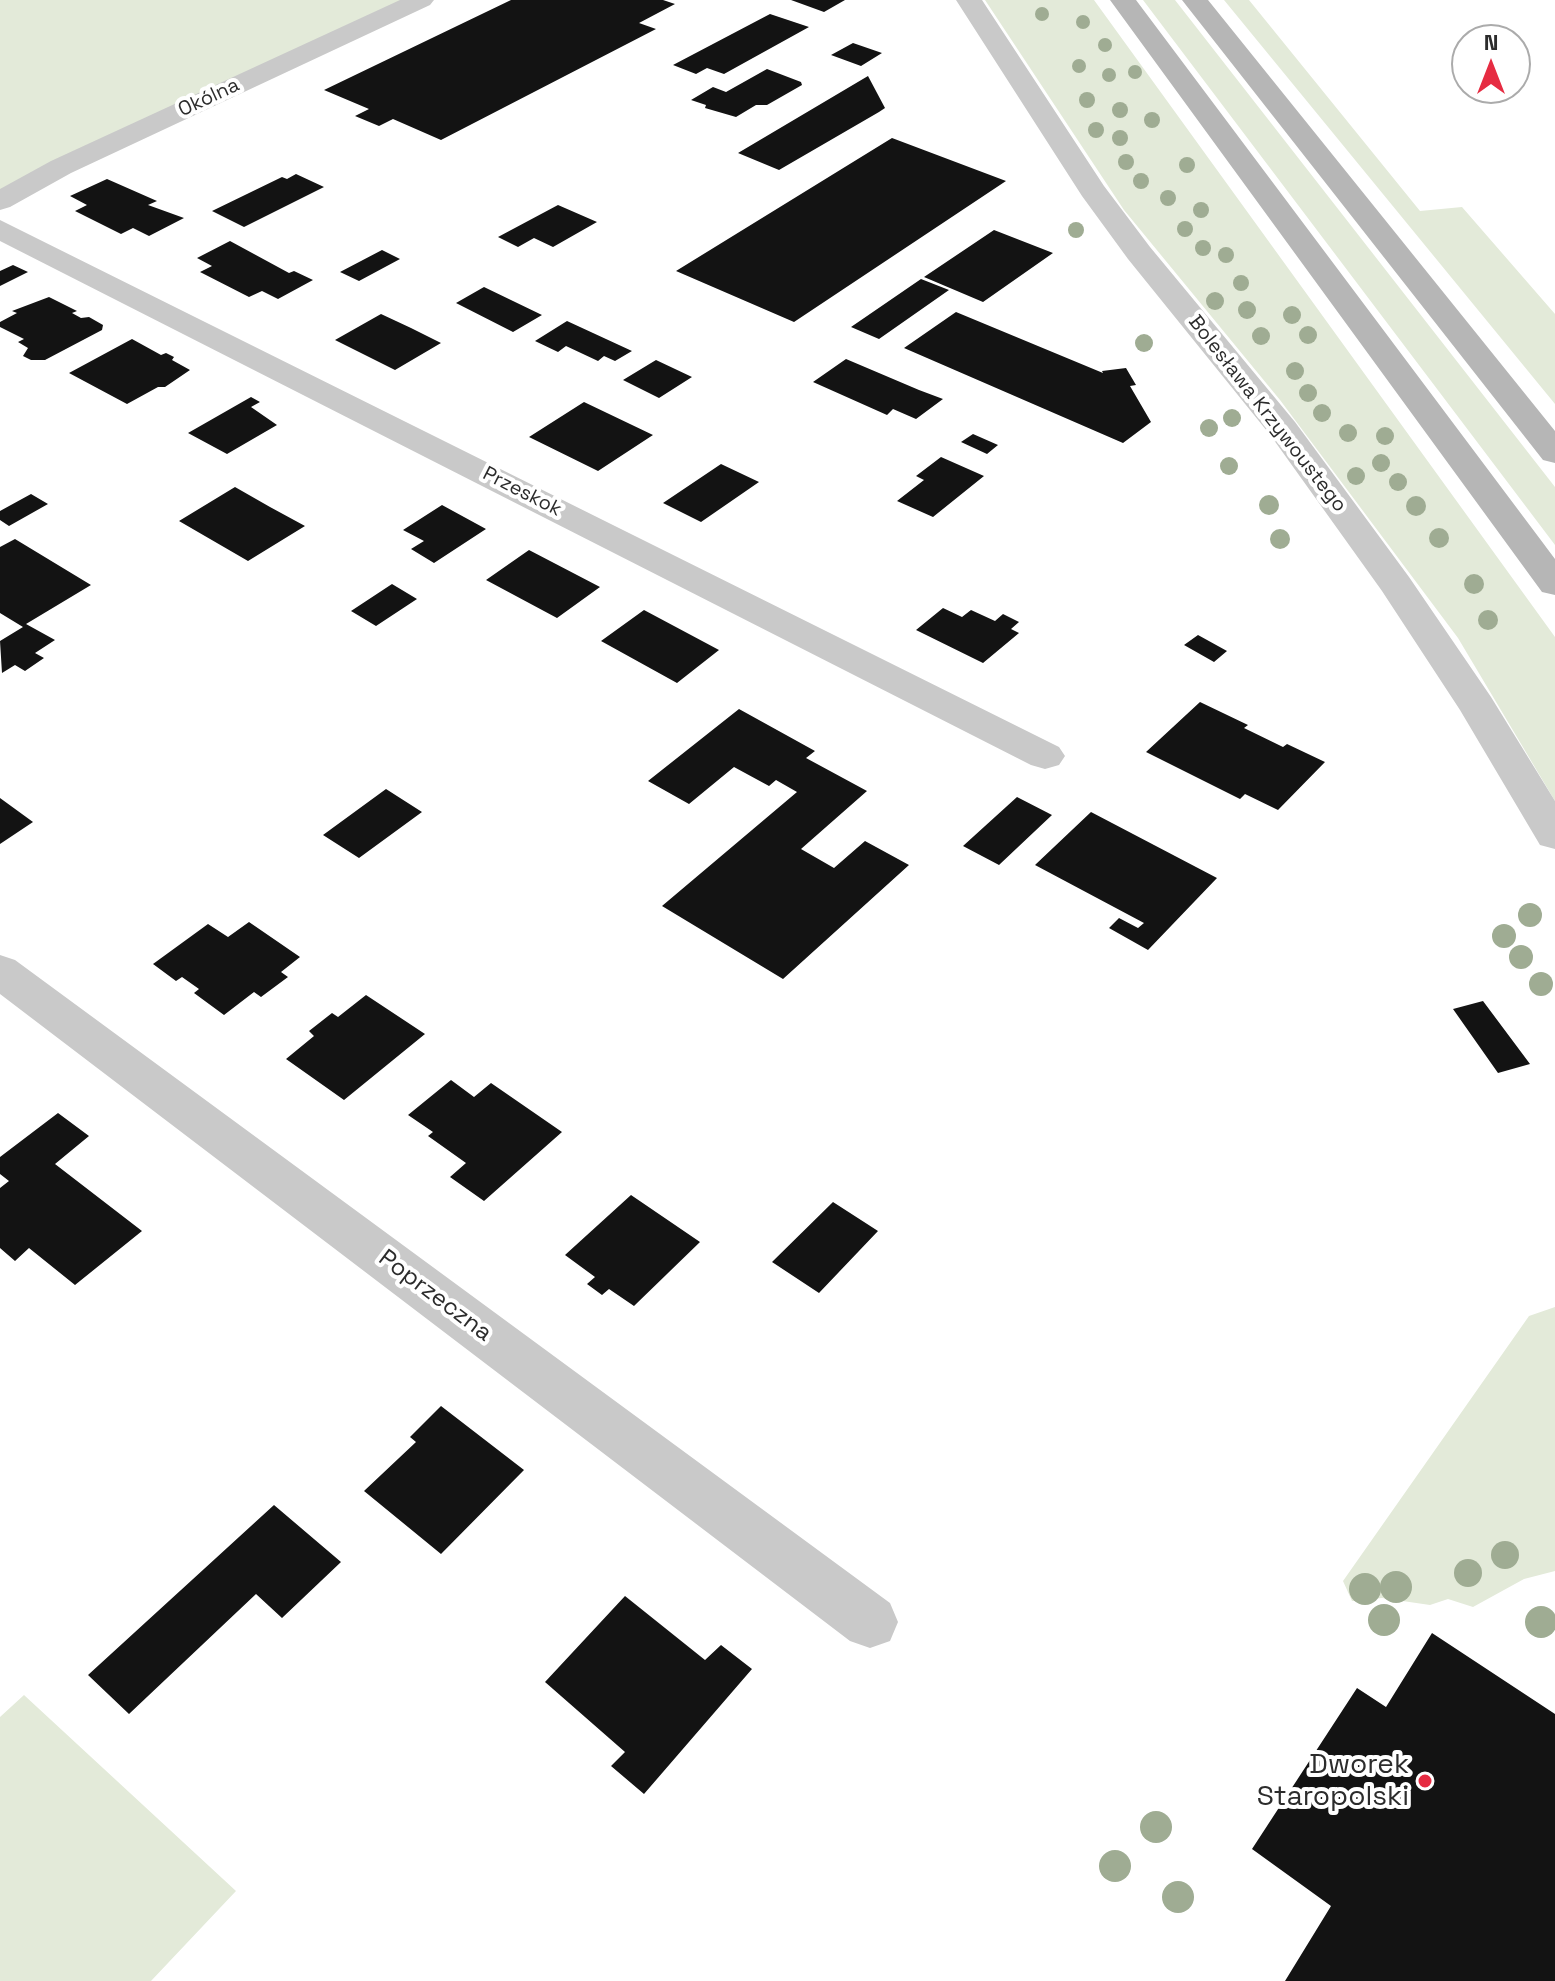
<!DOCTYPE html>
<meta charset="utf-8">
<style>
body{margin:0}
#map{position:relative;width:1555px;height:1981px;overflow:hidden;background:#fff;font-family:"Space Grotesk",sans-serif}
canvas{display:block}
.north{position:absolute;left:1451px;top:24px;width:80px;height:80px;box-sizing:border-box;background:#fff;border:2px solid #ababab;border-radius:50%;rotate:0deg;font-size:22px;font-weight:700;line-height:32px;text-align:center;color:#2c2c2c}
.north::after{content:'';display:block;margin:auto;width:28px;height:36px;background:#e62c42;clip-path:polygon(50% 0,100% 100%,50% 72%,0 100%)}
</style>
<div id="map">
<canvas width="1555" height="1981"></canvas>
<div class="north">N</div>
</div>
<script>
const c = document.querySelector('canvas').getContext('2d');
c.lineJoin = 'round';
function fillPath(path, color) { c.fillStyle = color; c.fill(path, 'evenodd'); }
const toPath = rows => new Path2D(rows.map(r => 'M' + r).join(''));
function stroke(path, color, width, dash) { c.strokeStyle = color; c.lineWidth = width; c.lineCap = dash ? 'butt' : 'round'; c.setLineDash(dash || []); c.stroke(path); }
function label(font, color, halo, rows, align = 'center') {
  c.font = font + ' "Space Grotesk",sans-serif'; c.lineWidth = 8; c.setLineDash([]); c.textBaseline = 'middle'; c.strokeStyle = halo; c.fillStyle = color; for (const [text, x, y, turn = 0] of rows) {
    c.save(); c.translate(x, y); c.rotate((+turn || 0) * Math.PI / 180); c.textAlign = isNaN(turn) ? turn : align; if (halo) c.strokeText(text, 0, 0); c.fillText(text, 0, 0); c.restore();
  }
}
const green = toPath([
 [0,0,404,0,0,199],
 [985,0,1094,0,1555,637,1555,801,1458,638,1280,400,1124,210],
 [1143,0,1175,0,1555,487,1555,545],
 [1224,0,1249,0,1420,211,1462,207,1555,314,1555,404],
 [1555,1307,1555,1571,1524,1579,1473,1607,1448,1599,1430,1605,1382,1598,1352,1601,1343,1581,1529,1316],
 [24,1695,236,1891,151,1981,0,1981,0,1717]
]);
const building = toPath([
 [511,0,663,0,675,4,639,23,656,29,441,140,393,119,379,126,355,116,369,109,324,90],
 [791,0,845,0,824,12],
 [770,14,809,27,724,74,707,68,696,74,673,65],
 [853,43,882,53,861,66,831,55],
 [767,69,801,82,802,85,767,105,756,105,736,117,705,108,706,105,691,100,713,87,726,92],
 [868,76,885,108,879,112,779,170,738,153],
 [892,138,1006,181,794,322,676,271],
 [296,174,324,187,244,227,212,211,282,177,287,179],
 [107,179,157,201,148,205,184,218,149,236,133,228,121,234,75,211,87,205,70,196],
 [558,205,597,222,553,247,534,238,518,247,498,237],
 [994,230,1053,253,983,302,924,277],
 [230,241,289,273,294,271,313,280,278,299,262,291,249,297,200,272,212,266,197,258],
 [382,250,400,259,359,281,340,272],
 [13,265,28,272,0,286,0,271],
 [921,279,949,290,879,339,851,327],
 [484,287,542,315,513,332,456,303],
 [49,297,77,311,72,313,81,318,89,317,103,325,102,330,45,360,31,360,23,356,28,348,18,342,24,339,0,327,0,322,17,313,12,311],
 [956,312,1103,373,1102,371,1126,368,1136,385,1130,386,1151,422,1123,443,904,348],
 [381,314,411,328,441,343,395,370,335,340],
 [567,321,632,351,615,361,604,356,598,361,566,346,558,352,535,341],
 [132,339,161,355,166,353,174,357,172,360,190,370,165,387,158,387,127,404,69,373],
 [846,359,919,390,943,399,916,419,893,409,887,415,813,382],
 [656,360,692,377,659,398,623,380],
 [251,397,260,402,251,407,277,425,227,454,188,433],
 [584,402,653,435,598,471,529,437],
 [973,434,998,445,987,454,961,442],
 [941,457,984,476,933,517,897,501,924,480,916,476],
 [721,464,759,482,701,522,663,503],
 [235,487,270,507,305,526,248,561,179,521],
 [31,494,48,504,9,526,0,520,0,511],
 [442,505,486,529,434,563,411,549,424,541,403,530],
 [15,539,91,585,26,624,55,640,35,653,44,658,25,671,15,665,2,673,0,641,23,627,0,613,0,547],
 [529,550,600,587,557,618,486,580],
 [392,584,417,599,376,626,351,611],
 [943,608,962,617,971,610,995,621,1003,614,1019,622,1011,629,1019,633,983,663,916,630],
 [644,610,719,650,677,683,601,641],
 [1198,635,1227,651,1214,662,1184,645],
 [1200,702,1248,725,1244,728,1283,747,1287,744,1325,762,1278,810,1245,794,1240,799,1146,752],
 [739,709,815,751,806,758,867,791,801,849,834,868,865,841,909,865,783,979,662,906,797,792,776,780,769,786,734,767,689,804,648,781],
 [386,789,422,812,359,858,323,835],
 [1017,797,1052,815,999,865,963,846],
 [0,798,33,822,0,844],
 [1091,812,1217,878,1148,950,1109,928,1119,918,1138,928,1144,923,1035,865],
 [249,922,300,957,281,972,288,977,261,997,254,992,224,1015,194,993,199,989,182,977,176,981,153,964,208,924,228,937],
 [366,995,425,1034,344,1100,286,1059,314,1036,309,1031,332,1013,338,1017],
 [1483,1001,1530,1064,1498,1073,1453,1009],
 [451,1080,474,1097,491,1083,562,1132,484,1201,450,1177,466,1163,428,1136,433,1132,408,1115],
 [58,1113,89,1136,55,1164,142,1231,75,1285,29,1248,15,1261,0,1248,0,1188,9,1181,0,1174,0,1157],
 [631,1195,700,1242,634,1306,609,1289,602,1295,587,1284,595,1277,565,1255],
 [833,1202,878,1231,819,1293,772,1262],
 [441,1406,524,1470,441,1554,364,1491,416,1442,410,1437],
 [274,1505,341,1562,282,1618,256,1594,129,1714,88,1675],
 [625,1596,705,1660,721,1645,752,1669,644,1794,611,1766,625,1752,545,1682],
 [1432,1633,1555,1714,1555,1981,1285,1981,1331,1906,1252,1849,1357,1688,1386,1707]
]);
const street = toPath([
 [400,0,434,0,430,5,71,173,10,207,0,210,0,189,51,161,400,0],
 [956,0,982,0,1104,186,1150,247,1295,422,1409,577,1491,697,1555,801,1555,849,1540,845,1460,710,1382,591,1271,436,1128,259,1082,196,956,0],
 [0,220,1059,747,1065,756,1059,765,1045,769,1031,765,0,241,0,220],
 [0,955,15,960,890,1603,898,1622,890,1641,870,1648,850,1641,0,994,0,955]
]);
const secondary = toPath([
 [1110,0,1136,0,1555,559,1555,595,1542,592,1110,0],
 [1182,0,1208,0,1555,431,1555,463,1543,460,1182,0]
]);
const trees = [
 [1042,14,7],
 [1083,22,7],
 [1105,45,7],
 [1079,66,7],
 [1135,72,7],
 [1109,75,7],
 [1087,100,8],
 [1120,110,8],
 [1152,120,8],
 [1096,130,8],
 [1120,138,8],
 [1126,162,8],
 [1187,165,8],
 [1141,181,8],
 [1168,198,8],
 [1201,210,8],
 [1185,229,8],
 [1076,230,8],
 [1203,248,8],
 [1226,255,8],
 [1241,283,8],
 [1215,301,9],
 [1247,310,9],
 [1292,315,9],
 [1308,335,9],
 [1261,336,9],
 [1144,343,9],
 [1295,371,9],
 [1308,393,9],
 [1322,413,9],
 [1232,418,9],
 [1209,428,9],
 [1348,433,9],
 [1385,436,9],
 [1381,463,9],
 [1229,466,9],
 [1356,476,9],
 [1398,482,9],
 [1269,505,10],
 [1416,506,10],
 [1439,538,10],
 [1280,539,10],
 [1474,584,10],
 [1488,620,10],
 [1530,915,12],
 [1504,936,12],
 [1521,957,12],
 [1541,984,12],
 [1505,1555,14],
 [1468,1573,14],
 [1396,1587,16],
 [1365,1589,16],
 [1384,1620,16],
 [1541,1622,16],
 [1156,1827,16],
 [1115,1866,16],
 [1178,1897,16]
];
const markers = [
 [1425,1781,8,"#e62c42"]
];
const farStreetnames = [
 ["Okólna",209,98,-25],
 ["Bolesława Krzywoustego",1267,414,52],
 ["Przeskok",522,492,27]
];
const streetNames = [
 ["Poprzeczna",435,1296,37]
];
const nearPoinames = [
 ["Dworek",1409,1765],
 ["Staropolski",1409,1797]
];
fillPath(green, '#e3ead9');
fillPath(building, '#131313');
fillPath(street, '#c9c9c9');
fillPath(secondary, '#b6b6b6');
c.fillStyle = '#9fac93';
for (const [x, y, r] of trees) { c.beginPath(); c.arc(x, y, r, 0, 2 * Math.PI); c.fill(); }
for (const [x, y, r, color] of markers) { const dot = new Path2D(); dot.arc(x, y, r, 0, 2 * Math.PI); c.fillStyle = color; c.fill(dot); stroke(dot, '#fff', 3); }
label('20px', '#2c2c2c', '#fff', farStreetnames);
label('24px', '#2c2c2c', '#fff', streetNames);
label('28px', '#2c2c2c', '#fff', nearPoinames, 'right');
</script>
